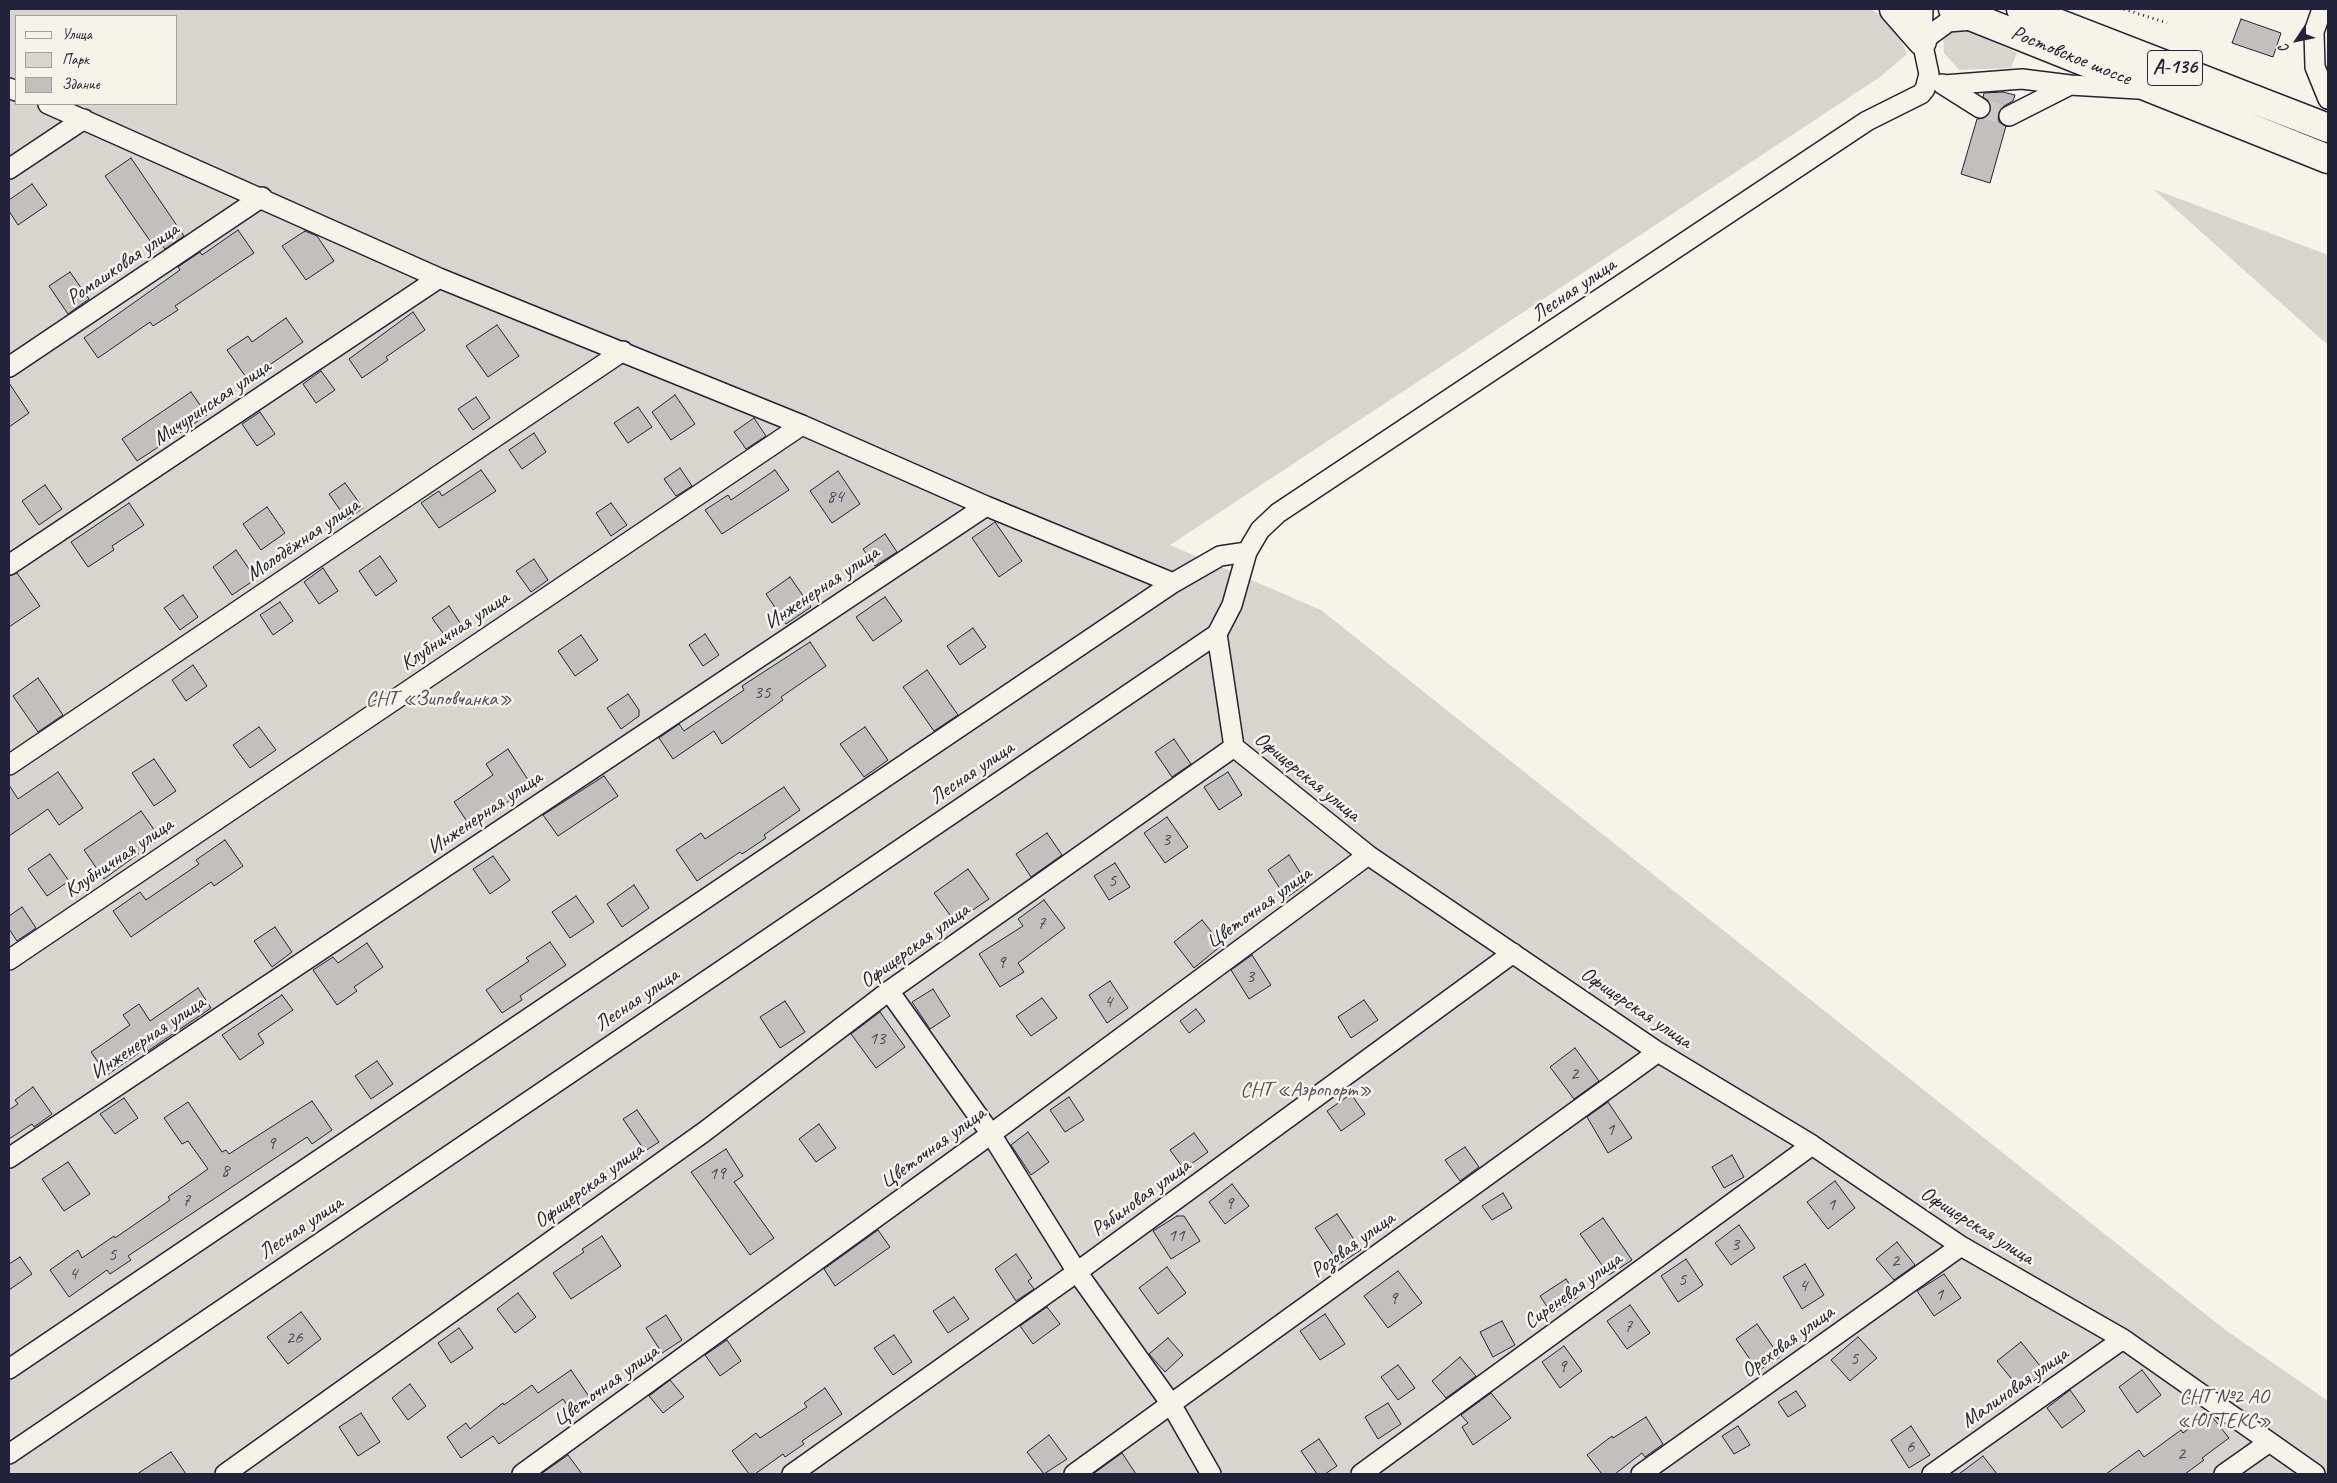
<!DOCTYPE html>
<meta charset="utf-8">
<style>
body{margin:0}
#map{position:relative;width:2337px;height:1483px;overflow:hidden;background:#f7f3e8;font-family:Caveat,sans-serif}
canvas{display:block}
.frame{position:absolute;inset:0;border:10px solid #22223b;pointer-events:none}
.legend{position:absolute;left:15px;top:15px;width:162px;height:90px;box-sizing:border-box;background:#f7f3e8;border:1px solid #a29fa3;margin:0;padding:6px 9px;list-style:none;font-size:15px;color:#22223b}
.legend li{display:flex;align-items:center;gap:10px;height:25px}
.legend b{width:25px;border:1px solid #a29fa3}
.north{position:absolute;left:2272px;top:15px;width:50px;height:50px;-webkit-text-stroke:4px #f7f3e8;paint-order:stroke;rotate:236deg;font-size:14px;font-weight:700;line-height:20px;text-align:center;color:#22223b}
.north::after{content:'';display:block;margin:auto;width:18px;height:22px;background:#22223b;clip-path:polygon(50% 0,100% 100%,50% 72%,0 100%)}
</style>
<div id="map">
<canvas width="2337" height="1483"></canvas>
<div class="frame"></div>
<ul class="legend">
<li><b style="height:6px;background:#f7f3e8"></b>Улица</li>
<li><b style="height:14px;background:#d8d5cf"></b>Парк</li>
<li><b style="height:14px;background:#c2bfbd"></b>Здание</li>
</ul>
<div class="north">С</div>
</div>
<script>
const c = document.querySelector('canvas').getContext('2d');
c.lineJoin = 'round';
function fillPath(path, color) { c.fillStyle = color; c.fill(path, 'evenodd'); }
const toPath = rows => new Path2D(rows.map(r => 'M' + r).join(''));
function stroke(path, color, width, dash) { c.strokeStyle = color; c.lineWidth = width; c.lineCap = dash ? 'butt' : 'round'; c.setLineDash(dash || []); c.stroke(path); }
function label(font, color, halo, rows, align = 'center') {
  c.font = font + ' Caveat,sans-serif'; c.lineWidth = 5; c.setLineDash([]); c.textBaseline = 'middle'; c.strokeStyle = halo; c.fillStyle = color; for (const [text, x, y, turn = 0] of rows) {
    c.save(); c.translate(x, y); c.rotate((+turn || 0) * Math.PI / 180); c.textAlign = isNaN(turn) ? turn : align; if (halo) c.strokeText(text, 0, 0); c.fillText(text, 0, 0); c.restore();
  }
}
const green = toPath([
 [9,9,1871,9,1894,25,1907,54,1880,77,1170,545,1321,610,2224,1329,2328,1401,2328,1474,9,1474],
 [16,16,176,16,176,104,16,104],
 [1954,24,2017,53,2011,68,1959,70,1944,53,1943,35],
 [2153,189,2328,255,2328,345]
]);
const building = toPath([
 [2241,19,2281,33,2273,57,2232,43,2241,19],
 [2003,92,2015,95,2013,101,2004,106,1998,115,1999,122,2006,126,1990,183,1961,174,1977,119,1986,118,1991,109,1990,102,1983,97,1984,93,2003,92],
 [131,158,184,236,165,249,161,244,155,248,105,176,131,158],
 [32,184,47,205,18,225,9,211,9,200,32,184],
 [238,230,254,253,175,306,178,310,153,326,150,322,98,358,84,338,180,270,178,267,200,252,202,255,238,230],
 [305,231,317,236,334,261,306,280,282,246,305,231],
 [70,272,89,299,68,314,49,286,70,272],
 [413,312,425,330,386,357,388,360,362,378,349,359,413,312],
 [286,318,303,342,268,366,271,370,250,383,227,350,248,336,252,342,286,318],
 [497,325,519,356,488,377,466,346,497,325],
 [321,371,335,390,316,403,303,384,321,371],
 [9,383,29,413,9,427,9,383],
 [191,392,207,415,137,461,122,439,191,392],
 [675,395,695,424,671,440,652,412,675,395],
 [476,397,490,418,473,430,458,409,476,397],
 [638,407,652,427,628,443,614,423,638,407],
 [260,412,275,434,257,446,242,424,260,412],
 [754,418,766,436,746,449,734,432,754,418],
 [534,433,546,452,522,469,509,450,534,433],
 [680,468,692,486,676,496,664,479,680,468],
 [481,470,496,491,439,528,421,503,439,491,442,496,481,470],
 [775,470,789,490,722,534,705,510,728,495,731,500,775,470],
 [838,471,860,504,832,523,810,491,838,471],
 [345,483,363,508,347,520,329,494,345,483],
 [45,485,62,509,39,525,22,501,45,485],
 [129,503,144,525,112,546,114,550,88,567,71,542,129,503],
 [611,503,627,525,611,536,596,513,611,503],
 [267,507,285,533,261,550,243,524,267,507],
 [995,522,1022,561,999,577,972,538,995,522],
 [885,534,897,552,875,566,863,549,885,534],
 [236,550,256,579,232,595,213,567,236,550],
 [380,556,397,581,376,596,359,571,380,556],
 [534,559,548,580,531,592,516,571,534,559],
 [323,568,338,591,319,604,304,582,323,568],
 [17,573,40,606,9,627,9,576,17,573],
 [790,577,811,607,786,624,766,594,790,577],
 [183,595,198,617,180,630,164,608,183,595],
 [885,597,902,621,873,641,856,617,885,597],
 [280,602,293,621,273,635,260,615,280,602],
 [449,606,464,629,448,640,432,618,449,606],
 [973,628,986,647,960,665,947,646,973,628],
 [705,634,719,655,703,666,689,645,705,634],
 [581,635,598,660,575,676,558,651,581,635],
 [810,642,826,666,781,697,783,700,722,744,714,731,673,759,659,738,679,724,684,731,744,690,742,686,810,642],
 [193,665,207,686,186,701,172,680,193,665],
 [927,670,958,715,934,731,903,687,927,670],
 [38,678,63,715,38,732,13,696,38,678],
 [628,694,639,710,639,716,621,729,607,708,628,694],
 [259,727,276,750,250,768,233,745,259,727],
 [865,727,888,760,864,777,840,744,865,727],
 [1174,739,1191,764,1172,777,1155,752,1174,739],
 [508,749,532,786,470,826,454,802,493,775,486,764,508,749],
 [154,759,176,791,154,806,132,773,154,759],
 [58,772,83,808,59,825,48,809,9,836,9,785,18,799,58,772],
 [1228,772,1242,795,1219,810,1204,787,1228,772],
 [604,776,618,796,558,836,543,815,604,776],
 [784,787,800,810,764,835,766,838,742,854,740,852,697,881,676,850,701,833,705,839,784,787],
 [141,811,160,838,104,879,84,850,141,811],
 [1167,817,1188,847,1165,863,1144,833,1167,817],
 [1047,833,1062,855,1031,877,1016,854,1047,833],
 [225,840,243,866,214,886,211,882,131,937,113,911,140,892,146,900,199,864,196,860,225,840],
 [50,854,69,881,47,896,28,869,50,854],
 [1289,855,1307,883,1286,898,1268,870,1289,855],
 [493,856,510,880,490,894,473,869,493,856],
 [1115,863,1130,887,1109,900,1094,876,1115,863],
 [968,869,989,899,955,922,934,893,968,869],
 [634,885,649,908,622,927,607,904,634,885],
 [576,896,594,922,570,938,552,912,576,896],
 [1044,900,1065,928,1018,963,1024,972,1000,987,979,954,1023,926,1018,919,1044,900],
 [22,907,36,928,17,941,9,929,9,916,22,907],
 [1202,920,1222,945,1194,968,1174,942,1202,920],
 [275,927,292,952,272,967,254,941,275,927],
 [550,942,566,965,520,996,522,1000,502,1013,486,990,529,961,526,958,550,942],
 [367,943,383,967,354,987,357,991,337,1005,313,970,333,957,338,963,367,943],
 [1252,955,1271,985,1249,999,1231,970,1252,955],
 [1110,981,1128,1008,1107,1023,1089,995,1110,981],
 [198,988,211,1008,148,1051,146,1048,107,1075,91,1052,130,1025,123,1015,139,1004,150,1021,198,988],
 [933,989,950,1016,930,1029,912,1002,933,989],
 [282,995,293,1010,258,1034,264,1043,240,1060,222,1035,282,995],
 [1042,998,1057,1018,1031,1036,1016,1016,1042,998],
 [1364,1000,1378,1020,1351,1038,1338,1017,1364,1000],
 [785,1001,805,1032,780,1048,760,1017,785,1001],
 [1196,1009,1205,1021,1189,1033,1180,1021,1196,1009],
 [880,1012,905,1047,876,1068,851,1034,880,1012],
 [1575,1048,1599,1081,1574,1099,1550,1067,1575,1048],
 [377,1061,393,1084,371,1099,355,1076,377,1061],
 [33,1087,52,1114,34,1127,32,1124,9,1139,9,1110,18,1104,15,1100,33,1087],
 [1351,1094,1365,1114,1341,1131,1327,1111,1351,1094],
 [1069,1097,1084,1120,1065,1132,1050,1110,1069,1097],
 [124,1098,138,1118,115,1134,100,1114,124,1098],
 [312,1101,332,1130,312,1144,307,1137,128,1256,131,1260,110,1274,107,1270,69,1297,50,1270,78,1250,82,1258,114,1236,115,1238,170,1200,168,1197,208,1169,188,1141,182,1144,164,1118,188,1102,222,1152,226,1150,229,1154,312,1101],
 [1608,1102,1632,1138,1608,1153,1587,1117,1608,1102],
 [637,1110,659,1142,645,1151,623,1119,637,1110],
 [819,1124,836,1148,816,1162,799,1139,819,1124],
 [1028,1132,1049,1162,1031,1175,1011,1145,1028,1132],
 [1194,1133,1208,1152,1184,1169,1170,1150,1194,1133],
 [1465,1147,1479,1167,1460,1181,1445,1160,1465,1147],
 [726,1149,743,1176,734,1182,774,1238,750,1255,691,1172,726,1149],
 [1732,1155,1744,1177,1724,1188,1712,1167,1732,1155],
 [68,1162,90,1194,64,1211,42,1179,68,1162],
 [1835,1181,1855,1208,1828,1229,1807,1202,1835,1181],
 [1232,1184,1249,1206,1225,1224,1209,1202,1232,1184],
 [1503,1193,1512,1208,1492,1220,1482,1206,1503,1193],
 [1337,1214,1361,1250,1339,1264,1315,1228,1337,1214],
 [1177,1216,1184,1216,1200,1241,1171,1259,1153,1231,1177,1216],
 [1603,1218,1632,1260,1609,1275,1580,1234,1603,1218],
 [1739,1225,1755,1248,1731,1265,1715,1243,1739,1225],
 [878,1230,890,1247,835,1286,824,1269,878,1230],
 [602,1236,621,1266,571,1299,553,1273,584,1252,582,1249,602,1236],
 [1897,1242,1915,1265,1894,1280,1876,1259,1897,1242],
 [1016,1254,1032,1278,1028,1281,1034,1289,1016,1301,995,1269,1016,1254],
 [20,1257,32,1274,9,1290,9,1264,20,1257],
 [1686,1259,1703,1285,1678,1302,1661,1276,1686,1259],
 [1805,1264,1824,1295,1802,1309,1783,1277,1805,1264],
 [1167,1267,1186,1293,1158,1314,1139,1288,1167,1267],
 [1398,1271,1422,1303,1388,1328,1364,1296,1398,1271],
 [1944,1274,1961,1298,1934,1316,1917,1291,1944,1274],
 [1566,1279,1578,1297,1552,1314,1540,1296,1566,1279],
 [518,1293,536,1317,515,1333,497,1309,518,1293],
 [954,1297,969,1319,948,1333,933,1311,954,1297],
 [1630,1305,1650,1333,1627,1349,1607,1321,1630,1305],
 [1047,1307,1060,1324,1033,1344,1020,1326,1047,1307],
 [301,1312,321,1339,288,1364,267,1337,301,1312],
 [1325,1314,1345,1344,1320,1360,1300,1331,1325,1314],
 [666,1315,682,1340,662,1353,646,1328,666,1315],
 [1502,1321,1515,1345,1493,1357,1480,1332,1502,1321],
 [1757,1324,1780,1357,1758,1371,1736,1339,1757,1324],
 [459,1328,473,1348,451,1363,438,1343,459,1328],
 [894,1335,912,1362,893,1375,874,1348,894,1335],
 [1858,1337,1877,1358,1850,1381,1831,1360,1858,1337],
 [1168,1338,1183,1355,1165,1372,1149,1354,1168,1338],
 [727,1340,741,1361,720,1376,705,1355,727,1340],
 [2021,1342,2045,1372,2025,1388,2019,1388,1997,1361,2021,1342],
 [1564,1346,1582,1371,1560,1388,1542,1362,1564,1346],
 [1460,1357,1476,1376,1446,1398,1432,1381,1460,1357],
 [1398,1365,1415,1388,1398,1400,1381,1377,1398,1365],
 [571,1370,590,1398,571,1411,563,1399,499,1444,493,1436,461,1458,447,1437,466,1423,470,1429,503,1403,504,1405,532,1385,538,1393,571,1370],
 [2142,1370,2161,1395,2137,1413,2119,1387,2142,1370],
 [670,1380,684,1397,663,1413,649,1396,670,1380],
 [410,1384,426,1406,408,1420,392,1398,410,1384],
 [825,1388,842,1414,802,1441,804,1444,785,1457,783,1454,755,1474,749,1474,732,1451,756,1433,760,1438,807,1407,804,1403,825,1388],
 [2070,1390,2085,1411,2062,1428,2047,1408,2070,1390],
 [1796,1391,1806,1406,1788,1417,1778,1402,1796,1391],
 [1491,1393,1511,1418,1473,1445,1462,1427,1468,1423,1461,1415,1491,1393],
 [1388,1403,1401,1424,1378,1439,1365,1417,1388,1403],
 [361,1413,380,1442,358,1456,339,1427,361,1413],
 [2209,1413,2229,1438,2202,1458,2204,1460,2185,1474,2106,1474,2139,1450,2144,1457,2181,1430,2183,1433,2209,1413],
 [1646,1417,1663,1444,1645,1457,1642,1453,1615,1474,1602,1474,1587,1455,1612,1436,1613,1438,1646,1417],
 [1738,1426,1750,1445,1734,1454,1722,1436,1738,1426],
 [1911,1426,1930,1455,1909,1468,1891,1440,1911,1426],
 [1049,1435,1067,1459,1044,1474,1027,1452,1049,1435],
 [1319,1439,1337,1466,1325,1474,1317,1474,1301,1451,1319,1439],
 [171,1452,186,1474,137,1474,171,1452],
 [1122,1453,1136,1474,1093,1474,1122,1453],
 [568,1455,582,1474,541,1474,568,1455],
 [1983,1456,1997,1474,1959,1474,1983,1456]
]);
const minorTunnel = toPath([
 [1980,108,2009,116]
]);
const path = toPath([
 [2124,9,2167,23]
]);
const minor = toPath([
 [2322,9,2314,32,2315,67,2328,99],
 [1922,41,1948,22,1972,20],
 [1942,84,1980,108],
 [1944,85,2022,79,2070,85],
 [9,88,16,91],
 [48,104,439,278,802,425,986,506,1173,583],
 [2009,116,2070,85,2138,89],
 [9,169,84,119],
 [9,367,262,197],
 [9,565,439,278],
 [1217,634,1234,747],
 [9,765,623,351],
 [9,960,802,425],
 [889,991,991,1134,1077,1272,1171,1404,1211,1474],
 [9,1158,986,506],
 [9,1369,1173,583,1220,556,1247,552],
 [9,1454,1217,634,1232,605,1247,552,1260,530,1278,513,1867,121,1921,94,1925,89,1929,74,1922,41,1923,9],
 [225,1474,704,1132,889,991,1234,747,1368,855,1658,1052,1812,1145,1961,1246,2123,1339,2315,1474],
 [522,1474,991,1134,1368,855],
 [792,1474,1077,1272,1513,953],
 [1074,1474,1658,1052],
 [1361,1474,1812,1145],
 [1641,1474,1961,1246],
 [1932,1474,2123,1339],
 [2224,1474,2268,1443]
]);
const highway = toPath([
 [1894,9,1922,41],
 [1953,9,2328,159],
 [2021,9,2328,128]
]);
const numberNames = [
 ["84",835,497],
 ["35",762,693],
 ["3",1166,840],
 ["5",1112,881],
 ["7",1041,924],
 ["9",1001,963],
 ["3",1250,977],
 ["4",1108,1002],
 ["13",877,1039],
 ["2",1574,1074],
 ["1",1610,1130],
 ["9",271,1144],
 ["8",225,1171],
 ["19",717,1174],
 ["7",186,1201],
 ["9",1229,1204],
 ["1",1831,1205],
 ["11",1176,1236],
 ["3",1735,1245],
 ["5",112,1255],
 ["2",1895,1261],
 ["4",73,1274],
 ["5",1682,1280],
 ["4",1803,1286],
 ["1",1939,1295],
 ["9",1393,1299],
 ["7",1628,1327],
 ["26",294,1338],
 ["5",1854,1359],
 ["9",1562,1367],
 ["6",1910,1447],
 ["2",2181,1454]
];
const shields = [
 [2175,68,55]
];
const shieldNames = [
 ["А-136",2175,68]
];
const streetNames = [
 ["Ростовское шоссе",2071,56,22],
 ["Ромашковая улица",123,264,-34],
 ["Лесная улица",1574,290,-34],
 ["Мичуринская улица",212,403,-34],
 ["Молодёжная улица",303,540,-34],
 ["Инженерная улица",822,588,-34],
 ["Клубничная улица",455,631,-34],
 ["Лесная улица",972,773,-34],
 ["Офицерская улица",1307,777,39],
 ["Инженерная улица",485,813,-34],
 ["Клубничная улица",119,858,-34],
 ["Цветочная улица",1259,908,-36],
 ["Офицерская улица",915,946,-36],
 ["Лесная улица",637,1000,-34],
 ["Офицерская улица",1636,1008,34],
 ["Инженерная улица",148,1038,-34],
 ["Цветочная улица",933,1148,-36],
 ["Офицерская улица",589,1186,-36],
 ["Рябиновая улица",1141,1198,-36],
 ["Офицерская улица",1977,1226,32],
 ["Лесная улица",301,1228,-34],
 ["Розовая улица",1353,1245,-36],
 ["Сиреневая улица",1573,1291,-36],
 ["Ореховая улица",1788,1342,-36],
 ["Цветочная улица",606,1386,-36],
 ["Малиновая улица",2015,1388,-35]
];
const parkNames = [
 ["СНТ «Зиповчанка»",439,699],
 ["СНТ «Аэропорт»",1306,1090],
 ["СНТ №2 АО",2224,1397],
 ["«ЮГТЕКС»",2224,1421]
];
fillPath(green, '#d8d5cf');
fillPath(building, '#c2bfbd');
stroke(building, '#22223b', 1);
stroke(minorTunnel, '#ccc9c5', 19, [19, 9]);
stroke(minor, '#22223b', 22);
stroke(highway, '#22223b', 31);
stroke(path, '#22223b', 3, [1, 4]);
stroke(minor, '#f7f3e8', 19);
stroke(highway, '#f7f3e8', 28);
label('19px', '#4a495c', null, numberNames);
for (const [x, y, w] of shields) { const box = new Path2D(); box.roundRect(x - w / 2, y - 17.5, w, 35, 4); c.fillStyle = '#f7f3e8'; c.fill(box); stroke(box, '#22223b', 1); }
label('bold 20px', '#22223b', null, shieldNames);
label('21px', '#22223b', '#f7f3e8', streetNames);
label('21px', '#504f60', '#f7f3e8', parkNames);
</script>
